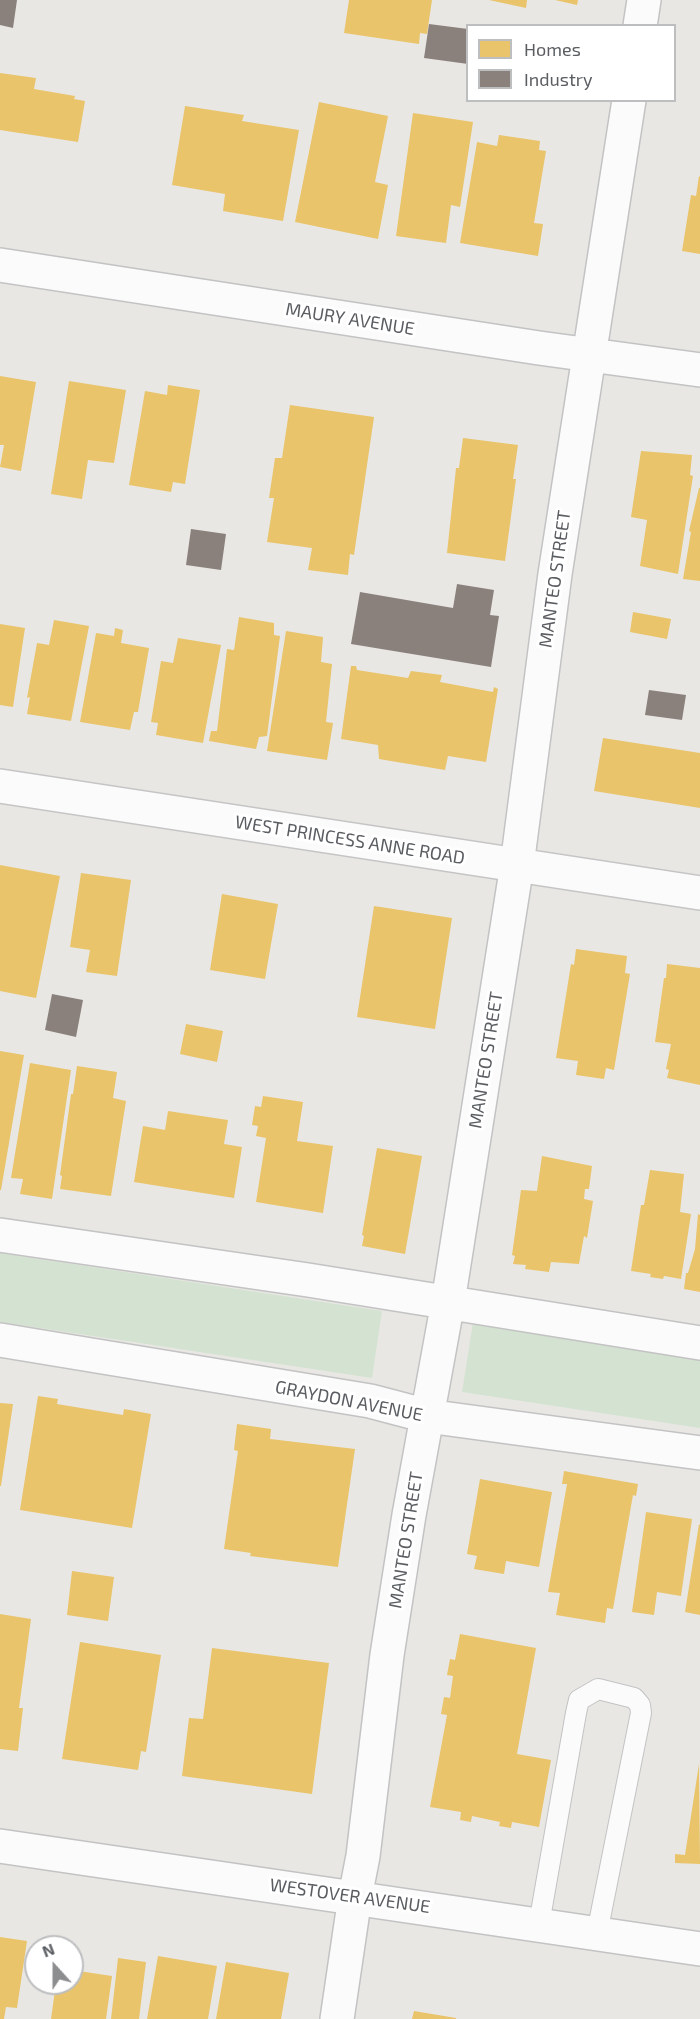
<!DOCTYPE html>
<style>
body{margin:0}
#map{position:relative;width:700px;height:2019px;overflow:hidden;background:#e9e7e4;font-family:"Exo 2",sans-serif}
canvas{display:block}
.legend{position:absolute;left:466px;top:24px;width:210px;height:78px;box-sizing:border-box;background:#fff;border:2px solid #bdbec0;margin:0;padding:8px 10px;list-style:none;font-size:18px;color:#5a5d61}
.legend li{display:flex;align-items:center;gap:12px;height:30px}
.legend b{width:30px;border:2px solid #bdbec0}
.north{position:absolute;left:24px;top:1935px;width:60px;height:60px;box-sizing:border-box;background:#fff;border:2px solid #bdbec0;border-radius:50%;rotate:339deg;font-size:16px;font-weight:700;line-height:24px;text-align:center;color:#5a5d61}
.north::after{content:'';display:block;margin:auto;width:21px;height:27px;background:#8c8d8f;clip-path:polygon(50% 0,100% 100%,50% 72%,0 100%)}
</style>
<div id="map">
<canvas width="700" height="2019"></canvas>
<ul class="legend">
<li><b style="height:16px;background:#e9c46a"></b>Homes</li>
<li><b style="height:16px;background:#8a817c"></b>Industry</li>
</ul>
<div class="north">N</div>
</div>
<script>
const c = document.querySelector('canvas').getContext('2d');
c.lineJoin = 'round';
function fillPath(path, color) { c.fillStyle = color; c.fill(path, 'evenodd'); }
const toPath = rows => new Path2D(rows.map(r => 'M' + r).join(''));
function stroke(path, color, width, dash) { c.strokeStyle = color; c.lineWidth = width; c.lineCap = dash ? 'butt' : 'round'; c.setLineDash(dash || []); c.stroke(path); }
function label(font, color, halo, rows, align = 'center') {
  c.font = font + ' "Exo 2",sans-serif'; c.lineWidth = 6; c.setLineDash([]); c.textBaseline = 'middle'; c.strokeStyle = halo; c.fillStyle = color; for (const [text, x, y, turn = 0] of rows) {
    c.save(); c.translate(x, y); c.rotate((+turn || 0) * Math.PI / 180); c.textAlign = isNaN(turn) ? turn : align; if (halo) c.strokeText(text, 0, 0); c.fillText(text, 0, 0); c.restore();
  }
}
const green = toPath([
 [0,1253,382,1311,372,1378,0,1322],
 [473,1322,700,1356,700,1428,462,1392]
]);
const homes = toPath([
 [349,0,432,0,427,34,420,33,419,44,344,33],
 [489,0,527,0,526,8],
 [555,0,578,0,577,5],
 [0,73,36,78,34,89,75,96,74,99,85,101,78,142,0,130],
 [319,102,388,116,375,182,388,185,378,239,295,222],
 [185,106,244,115,242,121,299,130,283,221,223,211,225,194,172,185],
 [413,113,473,122,460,207,451,205,446,243,396,236],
 [499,135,540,141,539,150,546,151,534,223,543,224,538,256,460,243,477,142,497,146],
 [699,176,700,177,700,254,682,251,691,195,696,196],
 [0,376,36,382,21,471,0,467,4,445,0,445],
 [69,381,126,390,114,463,88,460,82,499,51,494],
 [168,385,200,390,185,484,173,482,171,492,129,485,145,391,167,395],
 [290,405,374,417,354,555,350,554,348,575,308,570,312,548,267,542,274,498,269,498,275,458,282,458],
 [463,438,518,445,513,479,516,479,505,561,447,553,456,468,459,468],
 [641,451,692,455,690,475,693,476,678,574,640,566,647,520,631,517],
 [699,488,700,488,700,581,683,579,691,532,689,531],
 [633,612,671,619,667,639,630,632],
 [239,617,274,623,274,635,280,636,267,736,259,737,256,749,209,741,211,731,217,731,227,649,234,650],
 [54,620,89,626,71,721,27,714,30,697,27,698,37,643,49,645],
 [0,624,25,628,13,707,0,705],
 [115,628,123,630,121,643,149,648,138,712,134,712,130,730,80,722,96,633,114,636],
 [286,631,323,637,321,662,332,664,326,722,333,723,327,760,267,751],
 [178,638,221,645,203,743,156,735,158,723,151,722,161,661,173,663],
 [351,666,356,666,357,670,408,678,411,671,442,675,440,682,493,692,494,687,498,689,486,762,448,756,445,770,379,759,378,745,341,739],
 [603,738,700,753,700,808,594,791],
 [0,865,60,876,36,998,0,991],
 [81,873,131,880,117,976,86,972,90,950,70,947],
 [222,894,278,904,265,979,210,970],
 [374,906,452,918,435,1029,357,1017],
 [576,949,627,956,625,973,630,974,614,1070,606,1068,604,1079,576,1075,578,1061,556,1058,571,964,574,965],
 [667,964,700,968,700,1085,667,1078,669,1070,666,1069,671,1044,655,1042,664,978,666,978],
 [186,1024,223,1031,217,1062,180,1054],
 [0,1051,24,1055,1,1190,0,1190],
 [30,1063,71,1070,52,1199,20,1194,23,1179,11,1178],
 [77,1066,117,1072,113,1098,126,1101,111,1196,60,1189,62,1176,60,1175,71,1094,73,1094],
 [263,1096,303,1102,297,1141,333,1146,323,1213,256,1202,266,1138,256,1136,258,1126,252,1125,255,1106,261,1107],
 [168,1111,228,1120,224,1144,242,1147,234,1198,134,1182,143,1126,165,1130],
 [377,1148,422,1156,405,1254,362,1246,364,1236,362,1235],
 [542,1156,592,1166,589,1189,585,1189,584,1199,593,1201,587,1238,584,1236,579,1264,551,1262,549,1272,525,1269,526,1265,513,1264,515,1256,512,1255,521,1190,537,1191],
 [650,1170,684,1174,680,1212,691,1214,681,1279,664,1276,663,1279,650,1277,651,1274,631,1271,641,1205,644,1205],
 [698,1214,700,1215,700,1292,684,1289,686,1273,688,1273,695,1249],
 [38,1396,58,1399,57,1404,123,1415,124,1409,151,1414,132,1528,20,1510],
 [0,1403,13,1404,1,1486,0,1486],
 [237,1424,271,1429,270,1439,355,1449,338,1567,250,1556,251,1553,224,1549,238,1451,234,1450],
 [564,1471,638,1484,636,1496,633,1495,613,1609,607,1608,605,1623,556,1615,560,1593,548,1592,567,1484,562,1484],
 [480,1479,552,1492,539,1567,506,1561,504,1574,474,1569,477,1556,467,1554],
 [646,1512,692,1519,681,1596,657,1592,654,1615,632,1612],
 [699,1524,700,1525,700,1615,685,1612],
 [72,1571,114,1577,108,1621,67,1615],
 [0,1614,31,1619,19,1708,23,1708,18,1751,0,1749],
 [460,1634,536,1648,517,1754,551,1760,539,1827,512,1822,511,1828,499,1826,500,1822,472,1816,471,1822,460,1820,461,1812,430,1807,447,1715,441,1714,444,1697,450,1698,453,1676,447,1675,450,1659,455,1660],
 [80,1642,161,1655,146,1752,141,1751,138,1770,62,1759],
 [212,1648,329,1663,312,1794,182,1776,189,1718,203,1719],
 [699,1764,700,1864,675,1863,675,1854,685,1855],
 [0,1937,27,1941,17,2008,6,2007,4,2019,0,2019],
 [158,1956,217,1966,208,2019,147,2019],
 [118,1958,146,1962,139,2019,111,2019],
 [226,1962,289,1973,281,2019,216,2019],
 [72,1970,112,1976,106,2019,51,2019,56,1983,72,1983],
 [414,2011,456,2018,456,2019,412,2019]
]);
const industry = toPath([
 [0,0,17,0,13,28,0,25],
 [429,24,468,29,468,64,424,58],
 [191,529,226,534,221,570,186,565],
 [457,584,494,590,490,615,499,616,491,667,351,644,360,592,453,608],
 [649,690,686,695,682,720,645,715],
 [52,994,83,1000,76,1037,45,1030]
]);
const service = toPath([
 [539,1924,576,1713,579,1700,598,1689,634,1698,640,1705,641,1713,597,1933]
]);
const minor = toPath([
 [640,26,644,0],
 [0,265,539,348,700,370],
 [0,1235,308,1280,700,1343],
 [0,1340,370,1401,427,1416,700,1453],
 [0,1846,700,1949],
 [337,2019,355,1897,363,1856,387,1655,409,1515,448,1302,517,865,555,574,629,100]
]);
const secondary = toPath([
 [0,786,700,893]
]);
const streetNames = [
 ["MAURY AVENUE",350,319,9],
 ["MANTEO STREET",555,579,-82],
 ["WEST PRINCESS ANNE ROAD",350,840,9],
 ["MANTEO STREET",486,1060,-81],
 ["GRAYDON AVENUE",349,1401,11],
 ["MANTEO STREET",406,1540,-81],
 ["WESTOVER AVENUE",350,1896,8]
];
fillPath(green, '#d4e3d1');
fillPath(homes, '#e9c46a');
fillPath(industry, '#8a817c');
stroke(service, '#c3c3c4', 22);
stroke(minor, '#c3c3c4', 36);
stroke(secondary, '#c6c5c5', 36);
stroke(service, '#fcfbfb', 20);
stroke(minor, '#fcfbfb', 33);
stroke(secondary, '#fcfbfb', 33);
label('18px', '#5a5d61', '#fff', streetNames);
</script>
